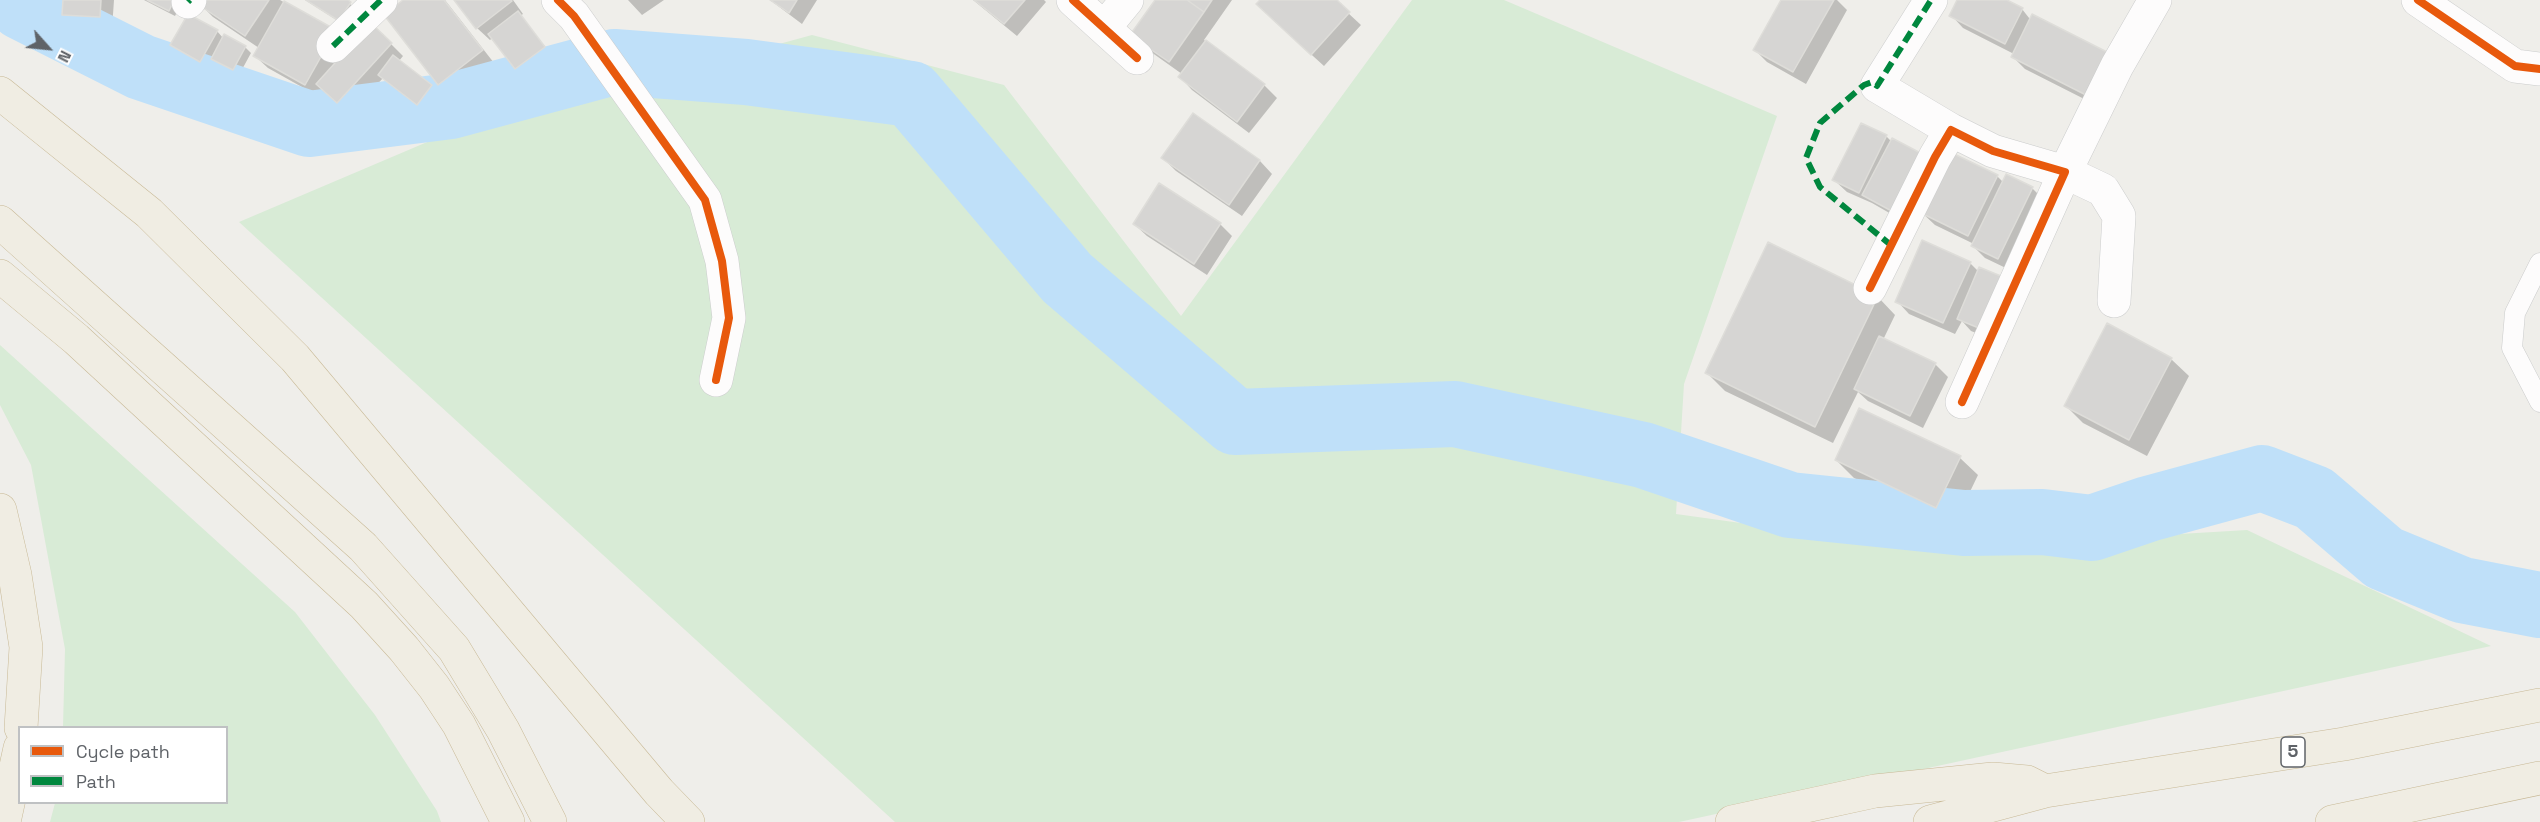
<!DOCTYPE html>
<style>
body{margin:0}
#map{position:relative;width:2540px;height:822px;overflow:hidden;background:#efeeea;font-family:"Space Grotesk",sans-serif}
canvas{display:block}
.legend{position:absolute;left:18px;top:726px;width:210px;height:78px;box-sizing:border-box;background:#fff;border:2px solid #bfc1c3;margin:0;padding:8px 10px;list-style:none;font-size:18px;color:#5f6368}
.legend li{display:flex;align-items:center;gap:12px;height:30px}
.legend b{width:30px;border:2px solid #bfc1c3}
.north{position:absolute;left:18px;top:18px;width:60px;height:60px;-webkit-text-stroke:4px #fff;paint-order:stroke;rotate:117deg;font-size:16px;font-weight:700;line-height:24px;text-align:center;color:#5f6368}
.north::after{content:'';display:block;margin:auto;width:21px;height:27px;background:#5f6368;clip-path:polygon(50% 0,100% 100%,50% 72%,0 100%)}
</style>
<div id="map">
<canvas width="2540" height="822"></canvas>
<ul class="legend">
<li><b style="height:8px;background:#e8590c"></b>Cycle path</li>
<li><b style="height:8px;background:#00873e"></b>Path</li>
</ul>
<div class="north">N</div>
</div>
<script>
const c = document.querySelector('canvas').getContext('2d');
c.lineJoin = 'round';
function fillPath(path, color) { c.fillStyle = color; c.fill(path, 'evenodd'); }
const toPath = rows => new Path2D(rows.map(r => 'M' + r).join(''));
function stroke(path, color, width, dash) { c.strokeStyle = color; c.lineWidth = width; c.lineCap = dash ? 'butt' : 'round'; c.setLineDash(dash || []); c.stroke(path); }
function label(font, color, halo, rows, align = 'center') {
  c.font = font + ' "Space Grotesk",sans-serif'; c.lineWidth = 6; c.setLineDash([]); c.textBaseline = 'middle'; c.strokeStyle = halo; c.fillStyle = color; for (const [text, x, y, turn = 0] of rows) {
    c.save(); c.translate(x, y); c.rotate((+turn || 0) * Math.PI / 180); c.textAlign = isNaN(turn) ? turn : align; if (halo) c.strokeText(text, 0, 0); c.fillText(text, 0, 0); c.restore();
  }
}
const green = toPath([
 [1412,0,1504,0,1777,116,1684,384,1676,514,1928,549,2247,530,2491,646,1679,822,895,822,239,222,439,137,812,35,1004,85,1181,316],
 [0,345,295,612,375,715,437,811,441,822,50,822,55,803,226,802,226,728,63,727,65,649,31,465,0,405]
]);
const shadow = toPath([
 [65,0,114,0,112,29,76,26,64,14],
 [144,0,183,0,175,16],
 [204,0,280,0,335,31,391,44,403,56,399,61,437,92,423,110,383,78,350,114,323,88,318,96,268,68,255,56,259,48,213,17,201,5],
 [305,0,345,0,356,9,346,26],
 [405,0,445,0,494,63,451,96,439,84],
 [456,0,513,0,523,14,520,16,556,60,528,81,493,37,490,40,477,28],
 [628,0,664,0,642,15],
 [770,0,817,0,802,24],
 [973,0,1044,0,1046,2,1017,36],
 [1156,0,1232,0,1204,40,1264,85,1277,98,1249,133,1192,90,1180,77,1182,74,1144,47],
 [1262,0,1334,0,1361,25,1324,66,1270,17],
 [1783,0,1837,0,1847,10,1806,84,1767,62,1755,50],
 [1959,0,2004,0,2022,9,2098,106,2025,69,2012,56,2014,54,1963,28,1951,15],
 [217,31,223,38,245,47,251,53,239,75,218,65,211,58,207,67,178,51,172,45],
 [1193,115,1260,161,1272,174,1242,216,1176,171,1163,158],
 [1886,136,1892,142,1929,159,1997,176,2004,183,2007,176,2032,188,2045,201,2010,270,1985,258,1973,246,1974,244,1935,225,1920,211,1912,226,1872,203,1847,192,1834,180],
 [1134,224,1220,224,1232,236,1207,275,1147,236],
 [1970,263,1979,272,1999,342,1971,331,1962,321,1955,334,1909,314,1897,301],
 [1878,297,1895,315,1883,340,1935,364,1948,377,1923,428,1868,401,1858,392,1833,443,1725,391,1707,373],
 [2171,359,2189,376,2147,456,2083,423,2066,406],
 [1960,458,1978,475,1954,525,1854,478,1836,460]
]);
const river = toPath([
 [23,0,22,7,141,67,309,124,451,106,614,62,746,72,911,94,1067,278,1235,422,1455,414,1643,455,1790,505,1964,523,2042,522,2092,528,2148,509,2262,478,2314,498,2384,558,2462,590,2540,605]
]);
const building = toPath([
 [63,0,101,0,100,17,62,15,63,0],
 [147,0,174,0,169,11,147,0],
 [202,0,269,0,245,36,199,5,202,0],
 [306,0,348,0,351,2,339,21,306,0],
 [403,0,444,0,483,50,438,85,384,15,403,0],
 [454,0,511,0,512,1,476,29,454,0],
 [770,0,797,0,789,13,770,0],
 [974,0,1025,0,1004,24,974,0],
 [1155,0,1187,0,1204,12,1169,62,1130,35,1155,0],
 [1187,0,1212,0,1204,12,1187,0],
 [1260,0,1337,0,1350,12,1311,55,1256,4,1260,0],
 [1781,0,1834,0,1793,72,1753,50,1781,0],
 [1957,0,2007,0,2023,8,2005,44,1949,16,1957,0],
 [284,1,336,30,305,85,253,56,284,1],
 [518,11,545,47,515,69,488,34,518,11],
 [188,14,218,30,200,62,170,45,188,14],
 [2032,14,2107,52,2086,95,2011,57,2032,14],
 [371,23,392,43,337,103,316,84,371,23],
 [224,34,246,46,233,70,211,59,224,34],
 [1206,40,1265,84,1237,122,1178,77,1206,40],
 [393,55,432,85,417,105,378,75,393,55],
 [1193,113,1260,160,1229,205,1161,158,1193,113],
 [1861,123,1887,135,1859,193,1832,180,1861,123],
 [1892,138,1930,158,1899,215,1862,195,1892,138],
 [1950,152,1998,175,1968,236,1921,213,1950,152],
 [2006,174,2033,187,1998,259,1971,246,2006,174],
 [1159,183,1221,223,1194,264,1133,224,1159,183],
 [1922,240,1971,262,1943,323,1895,302,1922,240],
 [1768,242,1878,296,1815,427,1705,373,1768,242],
 [1979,267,2008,279,1986,331,1957,319,1979,267],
 [2107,323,2172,358,2129,440,2064,406,2107,323],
 [1879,336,1936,363,1910,416,1854,389,1879,336],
 [1859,408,1961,456,1936,508,1835,460,1859,408]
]);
const service = toPath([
 [2540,263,2515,313,2512,348,2540,402]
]);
const minor = toPath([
 [558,0,574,16,705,200,722,261,729,318,716,380],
 [1073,0,1137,58],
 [1931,0,1877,86,1951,130],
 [2418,0,2515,66,2540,69],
 [188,2,190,0],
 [1104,28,1127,0],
 [333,46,381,0],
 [1870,288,1935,157,1951,130,1993,151,2065,172,1962,402],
 [2114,301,2119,216,2103,190,2065,172,2117,66,2155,0]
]);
const motorway = toPath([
 [0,93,149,213,295,358,659,792,688,822],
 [0,222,363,547,454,649,503,730,550,822],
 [0,276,76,339,364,605,404,649,434,687,459,725,508,822],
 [0,510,15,575,26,647,21,728],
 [4,822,20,748],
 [1732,822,1875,791,1993,779,2027,782,2039,788],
 [1930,822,2045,791,2344,744,2540,705],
 [2332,822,2540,778]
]);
const quiet = toPath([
 [188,2,190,0],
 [333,46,381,0],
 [1892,246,1820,187,1806,158,1820,123,1864,85,1872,82,1877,86,1931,0]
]);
const cycleway = toPath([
 [558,0,574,16,705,200,722,261,729,318,716,380],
 [1073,0,1137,58],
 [2418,0,2515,66,2540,69],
 [1870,288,1935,157,1951,130,1993,151,2065,172,1962,402]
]);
const shields = [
 [2293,752,24]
];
const shieldNames = [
 ["5",2293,752]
];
fillPath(green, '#d8ebd6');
fillPath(shadow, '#0003');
stroke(river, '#bfe0f9', 66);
fillPath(building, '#d6d5d3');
stroke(building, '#deddd9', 1.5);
stroke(service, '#cbcccc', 21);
stroke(minor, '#cbcccc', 34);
stroke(motorway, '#c8b996', 34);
stroke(service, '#fdfcfc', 20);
stroke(minor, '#fdfcfc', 33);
stroke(motorway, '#f0ede3', 33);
stroke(quiet, '#00873e', 6, [12, 6]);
stroke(cycleway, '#e8590c', 8);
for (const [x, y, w] of shields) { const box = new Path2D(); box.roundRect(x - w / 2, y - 15, w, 30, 4.5); c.fillStyle = '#fff'; c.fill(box); stroke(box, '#5f6368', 1.5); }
label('bold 18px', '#5f6368', null, shieldNames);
</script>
